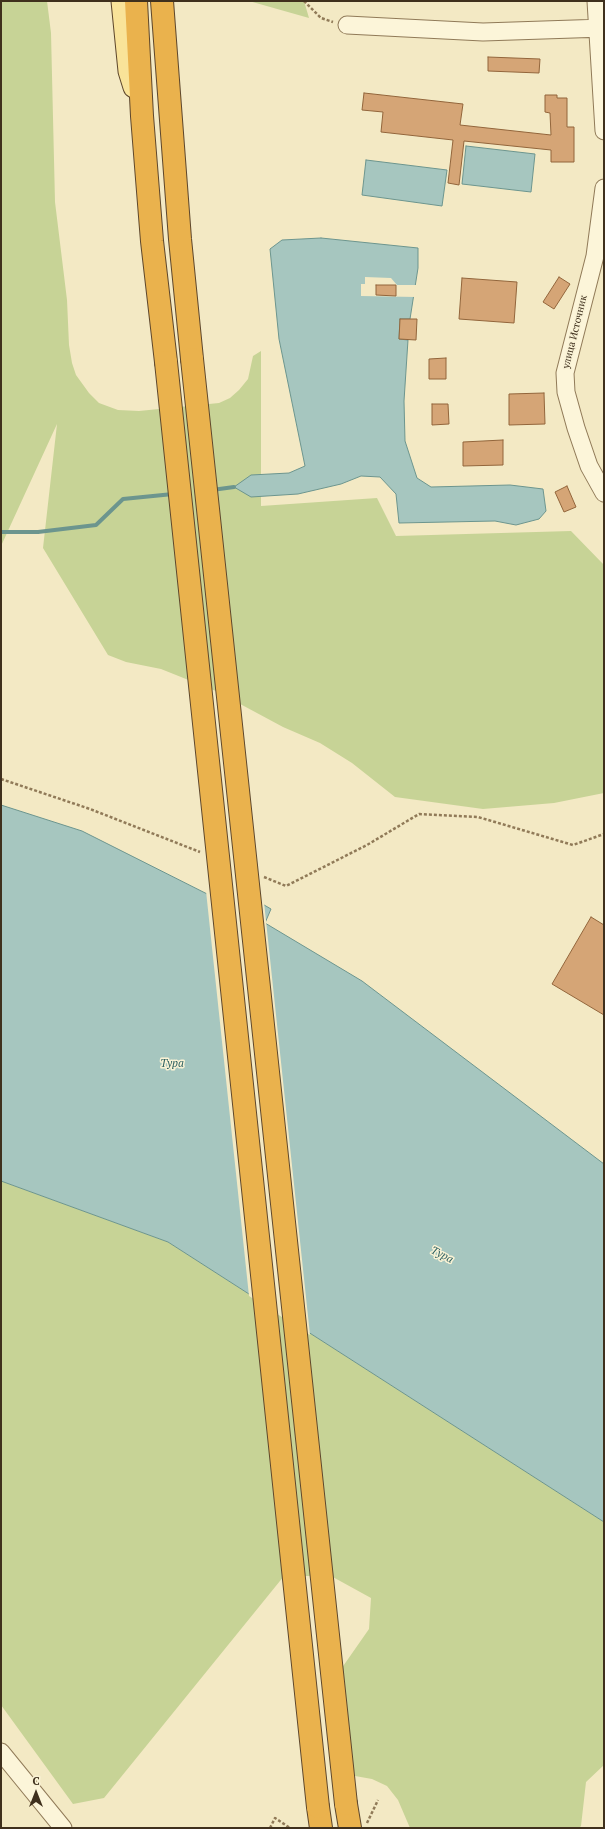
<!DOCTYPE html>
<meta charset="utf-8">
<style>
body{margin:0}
#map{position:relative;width:605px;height:1829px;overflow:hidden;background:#f3e9c4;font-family:"PT Serif",serif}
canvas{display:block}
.frame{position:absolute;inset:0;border:2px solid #3f301d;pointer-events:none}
.north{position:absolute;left:16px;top:1773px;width:40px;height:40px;-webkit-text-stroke:3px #f9f2d5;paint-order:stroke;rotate:0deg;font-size:11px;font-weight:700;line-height:16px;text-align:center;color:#3f301d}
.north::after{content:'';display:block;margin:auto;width:14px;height:18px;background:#3f301d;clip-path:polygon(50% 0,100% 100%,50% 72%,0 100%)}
</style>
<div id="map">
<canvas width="605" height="1829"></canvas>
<div class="frame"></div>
<div class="north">С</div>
</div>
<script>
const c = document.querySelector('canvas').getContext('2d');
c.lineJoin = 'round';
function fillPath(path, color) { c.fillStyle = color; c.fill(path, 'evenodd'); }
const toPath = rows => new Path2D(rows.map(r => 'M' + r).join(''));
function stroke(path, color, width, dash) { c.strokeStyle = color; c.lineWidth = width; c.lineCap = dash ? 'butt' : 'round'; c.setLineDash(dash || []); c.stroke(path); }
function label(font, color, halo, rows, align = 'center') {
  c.font = font + ' "PT Serif",serif'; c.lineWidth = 3; c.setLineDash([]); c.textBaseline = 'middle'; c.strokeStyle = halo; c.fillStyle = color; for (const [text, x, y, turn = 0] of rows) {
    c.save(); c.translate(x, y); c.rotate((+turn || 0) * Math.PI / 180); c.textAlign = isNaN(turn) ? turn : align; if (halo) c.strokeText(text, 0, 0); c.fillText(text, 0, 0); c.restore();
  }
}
const green = toPath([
 [1,1,47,1,51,33,55,202,67,300,69,345,72,363,76,375,89,393,99,403,118,410,139,411,219,403,230,398,239,390,248,379,253,356,261,351,261,506,377,498,396,536,571,531,604,565,604,793,554,803,483,809,395,797,352,763,320,743,283,727,216,691,161,669,126,662,108,655,43,548,57,424,1,546],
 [249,1,304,1,309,18],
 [1,1181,168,1242,604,1522,604,1765,586,1782,581,1826,579,1828,410,1828,398,1800,387,1786,372,1779,355,1776,346,1728,339,1672,369,1629,371,1598,331,1576,284,1576,104,1798,73,1804,1,1705]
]);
const water = toPath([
 [466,146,535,154,531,192,462,184,466,146],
 [366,160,447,170,442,206,362,195,366,160],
 [321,238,418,248,418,268,410,319,400,319,399,339,408,340,404,401,405,441,417,478,431,487,510,485,543,489,546,511,539,519,516,525,495,521,399,523,396,494,380,477,361,476,341,484,298,494,251,497,234,487,251,475,289,473,305,466,279,339,270,249,282,240,321,238],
 [1,805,82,831,239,910,247,895,271,909,265,923,362,981,604,1164,604,1522,168,1242,1,1181,1,805]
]);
const pier = toPath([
 [365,277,391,278,397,285,418,285,416,297,361,296,361,284,365,284],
 [206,891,239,908,245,894,248,893,264,902,310,1335,249,1296]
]);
const stream = toPath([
 [212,490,234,487],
 [1,532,38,532,96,525,123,499,173,494]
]);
const building = toPath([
 [488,57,540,59,539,73,488,71,488,57],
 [364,93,463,104,460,125,551,135,550,113,545,112,545,95,557,95,557,98,567,98,567,127,574,127,574,162,551,162,551,150,464,141,459,185,448,183,453,140,381,132,383,112,362,110,364,93],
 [559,277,570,284,554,309,543,302,559,277],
 [462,278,517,282,514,323,459,319,462,278],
 [376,285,396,285,396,296,376,295,376,285],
 [400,319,417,319,416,340,399,339,400,319],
 [446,358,446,379,429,379,429,359,446,358],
 [544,393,545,424,509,425,509,394,544,393],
 [432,404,448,404,449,424,432,425,432,404],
 [503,440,503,465,463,466,463,442,503,440],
 [567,486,576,507,564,512,555,492,567,486],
 [591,917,604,925,604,1015,552,984,591,917]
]);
const path = toPath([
 [304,1,321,18,333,22],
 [1,779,90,809,200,852],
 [264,877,286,886,367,845,419,814,478,817,573,845,604,834],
 [367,1823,378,1800],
 [270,1828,275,1818,290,1828]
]);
const minor = toPath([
 [596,1,604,131],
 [347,25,483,32,604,28],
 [604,188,595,256,565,373,566,392,576,428,589,466,604,493],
 [1,1752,63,1828]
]);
const major = toPath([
 [122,1,129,71,134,87]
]);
const highway = toPath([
 [136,1,142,116,152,241,166,362],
 [162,1,180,239,192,359],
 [346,1804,350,1828],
 [318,1807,321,1828]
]);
const highwayBridge = toPath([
 [192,359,346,1804],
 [166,362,318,1807]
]);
const streetNames = [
 ["улица Источник",575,332,-76]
];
const waterNames = [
 ["Тура",172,1064],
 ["Тура",442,1255,27]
];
fillPath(green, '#c7d396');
fillPath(water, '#a6c6bf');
stroke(water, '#6c958e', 1);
fillPath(pier, '#f3e9c4');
stroke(stream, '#6c958e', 4);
fillPath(building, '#d5a576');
stroke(building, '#92653b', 1);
stroke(minor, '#907a58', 19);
stroke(major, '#5e472c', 23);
stroke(highway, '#5e472c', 24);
stroke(path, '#907a58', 2.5, [3, 2]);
stroke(minor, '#fcf5d9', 17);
stroke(major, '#f9e399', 21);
stroke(highway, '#eab24d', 22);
stroke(highwayBridge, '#5e472c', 24, []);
stroke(highwayBridge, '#eab24d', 22);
label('10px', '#3f301d', '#f9f2d5', streetNames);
label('italic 11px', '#2b5f60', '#f9f2d5', waterNames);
</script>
